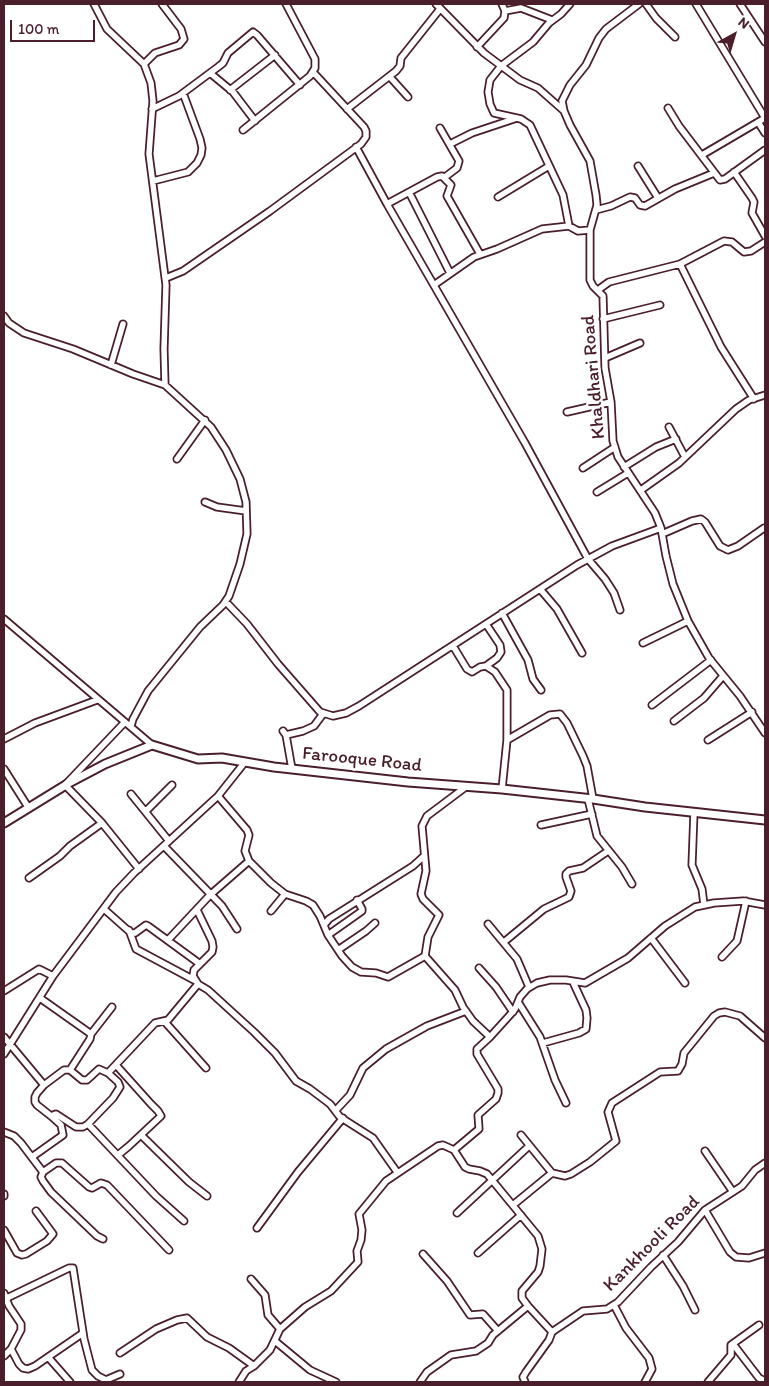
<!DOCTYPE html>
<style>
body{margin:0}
#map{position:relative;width:769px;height:1386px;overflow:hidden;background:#fff;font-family:Itim,sans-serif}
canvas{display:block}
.frame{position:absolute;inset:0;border:5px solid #4a1f2b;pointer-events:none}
.north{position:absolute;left:709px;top:10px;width:50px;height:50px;-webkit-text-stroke:4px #fff;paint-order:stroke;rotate:39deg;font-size:14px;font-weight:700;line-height:20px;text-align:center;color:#4a1f2b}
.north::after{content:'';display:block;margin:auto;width:18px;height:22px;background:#4a1f2b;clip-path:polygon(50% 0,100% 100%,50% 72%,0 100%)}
.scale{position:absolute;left:10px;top:20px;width:85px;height:22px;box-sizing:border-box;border:2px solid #4a1f2b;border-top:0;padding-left:6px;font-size:15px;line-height:18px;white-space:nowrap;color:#4a1f2b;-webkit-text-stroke:4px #fff;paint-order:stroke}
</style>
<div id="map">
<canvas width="769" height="1386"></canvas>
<div class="frame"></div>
<div class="north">N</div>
<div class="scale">100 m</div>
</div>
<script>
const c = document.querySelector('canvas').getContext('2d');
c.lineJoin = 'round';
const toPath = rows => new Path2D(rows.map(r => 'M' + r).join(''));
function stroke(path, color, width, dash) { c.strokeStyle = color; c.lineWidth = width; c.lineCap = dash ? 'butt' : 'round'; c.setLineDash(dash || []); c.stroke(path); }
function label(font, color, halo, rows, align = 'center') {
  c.font = font + ' Itim,sans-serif'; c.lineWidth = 5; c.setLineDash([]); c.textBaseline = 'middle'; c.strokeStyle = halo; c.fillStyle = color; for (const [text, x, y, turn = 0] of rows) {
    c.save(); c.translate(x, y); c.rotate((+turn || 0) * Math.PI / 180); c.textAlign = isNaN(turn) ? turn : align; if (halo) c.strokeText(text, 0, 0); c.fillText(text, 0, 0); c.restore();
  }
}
const minor = toPath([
 [94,4,107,29,144,64,151,83,153,101,149,154,166,285,164,349,165,385],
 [436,4,484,53,520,80,538,88,564,111],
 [639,4,606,29,599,38,586,65,570,85,562,101,564,111,570,125,590,161,596,195,597,205,590,230,590,280,593,286,603,296,605,368,611,402,613,441,618,457,655,513,661,528,666,556,673,584,688,621,709,658,740,696,765,733],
 [646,4,656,18,675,37],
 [696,4,765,118,702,155],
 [740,4,765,42],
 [505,11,521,8,552,20],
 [477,47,504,18,505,11,502,4],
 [144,64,155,53,179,45,184,39,181,29,162,4],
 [210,73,233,92,255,121],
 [390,77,408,97],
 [230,90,275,55],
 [668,108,679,126,720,180,725,179,765,150],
 [152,109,179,96,218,67,223,63,228,53,253,32,257,35,300,85],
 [347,109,396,71,400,66,401,58,440,9],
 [758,122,765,133],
 [440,128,459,161,457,168,445,177],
 [243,130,310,76,315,68,315,59,286,4],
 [450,144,472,133,517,118],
 [356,147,387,204,525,443,588,559,605,579,614,593,620,610],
 [638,166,658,198],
 [734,172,752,198,754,202,752,213,765,236],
 [153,181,188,172,197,163,201,155,202,148,200,139,183,93],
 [409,192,450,273],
 [498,197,549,166],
 [387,204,437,177,442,176,451,185,447,196,480,254],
 [596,210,611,206,630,197,635,198,640,205,645,206,675,189,714,173],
 [569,226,563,195,530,125,521,119,494,113,490,104,488,92,490,80,501,66,533,42,549,23,561,14,570,4],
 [680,264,721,347,754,399],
 [166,278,183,271,270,211,361,144,366,137,366,131,364,127,313,72],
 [434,285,474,257,497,249,542,229,569,226,578,231,590,230],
 [598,290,609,282,680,264,724,241,732,242,744,252,751,251,765,242],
 [4,316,9,323,24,333,73,349,133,374,165,385,211,427,226,450,240,479,246,502,247,534,240,564,229,596,223,605,200,627,148,691,133,719,131,726],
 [603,319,660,305],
 [605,358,640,343],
 [111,365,123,324],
 [567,412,611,402],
 [669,427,685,457],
 [177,459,205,420],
 [624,467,656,447,676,439],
 [583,468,615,447],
 [641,490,679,463,736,409,749,400,765,395],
 [597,492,628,473],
 [205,502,217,507,246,511],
 [662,534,692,521,701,519,705,522,720,546,728,550,738,546,764,528],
 [540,589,557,609,582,653],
 [226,602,247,624,278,664,320,712,333,716,346,713,359,706,577,565,612,546,661,528],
 [502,613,528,660,533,679,541,690],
 [4,619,152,745],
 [486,624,500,645,501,652,497,658,486,666],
 [643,643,688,621],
 [453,646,467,669,472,672,480,667,486,666,495,672,507,690,507,740,502,789],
 [652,705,711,660],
 [674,721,704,698,723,676],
 [125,722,65,785,102,823,139,869],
 [283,731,286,735,292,769],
 [286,735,303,731,314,726,323,714],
 [4,739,35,723,97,700],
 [507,740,550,715,560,714,567,723,583,756,587,766,593,799],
 [708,740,752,712],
 [4,769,28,807],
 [467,786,427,816,422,826,426,871,421,894,423,899,439,915,428,937,425,956,455,990,463,1007,473,1021,490,1037],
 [131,794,169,841],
 [218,796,247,830,249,835,245,851,249,861,271,883,285,894,271,911],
 [588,799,597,836,622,867,632,884],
 [146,811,172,785],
 [694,812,692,865,702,889,704,905],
 [541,825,592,814],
 [164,846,222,906,237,929],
 [29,878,60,856,70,846,102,823],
 [285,894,306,901,313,905,320,916,328,935,342,956,352,967,361,972,376,973,388,977,425,956],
 [104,909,131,933,135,933,146,925,148,926,200,964],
 [197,910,212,941,213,947,212,952,194,970,193,976,198,984,208,990,254,1032,275,1053,296,1081,310,1089,330,1104,340,1117,373,1138,397,1172],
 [488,924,517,959,529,987],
 [324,925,329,919,413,866,424,856],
 [129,930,136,949,194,980],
 [328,935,362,911,362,909,357,900],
 [651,938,685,983],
 [168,940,210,895,249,861],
 [504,942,544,909,569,897,571,891,566,877,566,874,569,871,583,868,608,851],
 [338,950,366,931,375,923],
 [722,957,737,941,746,901],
 [479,968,496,987,513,1012],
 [4,991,39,969,53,976],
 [40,998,91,1034,90,1039,70,1070],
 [518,1002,540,1037,555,1080,566,1103],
 [165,1022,206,1068],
 [91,1034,112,1007],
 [4,1037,44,1085,64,1070,70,1070,82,1080,87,1080,99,1069,108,1073,155,1023,168,1020,198,984],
 [543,1043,579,1033,586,1029,587,1018,586,1010,573,982],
 [4,1054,53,976,116,892,134,873,218,796,245,762],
 [116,1065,151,1104,158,1111,161,1116,129,1146,118,1155],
 [44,1085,37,1093,35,1097,35,1102,37,1105,51,1116,56,1114,76,1127,83,1127,88,1124,156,1196,184,1221],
 [336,1110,350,1095,363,1068,386,1049,427,1026,466,1011],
 [88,1124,113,1098,120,1087,118,1082,108,1073],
 [4,1132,14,1136,21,1143,43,1172],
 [141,1135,189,1182,207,1196],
 [521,1135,552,1173,565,1176,571,1174,590,1162,616,1141,608,1112,612,1103,660,1072,678,1071,682,1064,684,1053,714,1016,719,1013,725,1012,740,1016,765,1038],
 [705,1151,733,1192],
 [32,1157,63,1135,61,1125,51,1116],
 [4,1194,4,1196],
 [513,1205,552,1173],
 [705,1210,730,1252,736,1257,749,1258,765,1253],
 [457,1213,529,1146],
 [257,1228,298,1172,343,1118],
 [4,1230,17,1253,22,1255,26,1254,47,1241,53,1234,36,1211],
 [103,1239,97,1236,51,1192,43,1181,41,1177,43,1172,56,1163,62,1163,89,1187,92,1188,101,1183,107,1185,169,1250],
 [478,1253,521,1215],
 [423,1254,447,1281,470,1315,483,1314,498,1331],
 [663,1255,683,1286,695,1310],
 [251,1279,265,1295,268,1315,280,1329],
 [4,1293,9,1306,21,1324,21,1330,11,1349,4,1356],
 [7,1298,69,1268,73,1268,84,1339,92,1370,98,1376,106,1380,120,1374],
 [614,1305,626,1328,649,1358,652,1369,645,1382],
 [528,1306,552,1332],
 [552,1332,583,1311,607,1309,618,1302,651,1267,678,1242,705,1210,742,1186,755,1170,765,1163],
 [275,1341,310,1370,336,1382],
 [733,1344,759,1378,765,1381],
 [11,1349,19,1364,23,1368,28,1369,35,1366,83,1333],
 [120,1353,156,1329,177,1320,187,1318,207,1337,229,1348,254,1366],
 [48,1357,70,1382],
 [239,1382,246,1371,254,1366,270,1350,280,1329,305,1307,331,1291,358,1262,357,1251,361,1240,362,1230,359,1214,386,1181,438,1146,443,1145,454,1150,479,1129,478,1115,496,1099,498,1093,498,1089,477,1054,477,1049,490,1037,509,1016,515,1009,520,997,527,989,537,983,550,980,566,980,585,983,628,958,665,926,695,907,714,903,743,901,765,905],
 [420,1382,427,1372,451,1355,476,1351,488,1343,493,1335,528,1306,522,1298,522,1291,538,1272,540,1266,542,1249,538,1236,487,1174,480,1171,469,1169,465,1167,454,1150],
 [525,1382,523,1377,526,1372,549,1340,552,1332],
 [708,1382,731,1355,731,1345,759,1325]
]);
const major = toPath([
 [4,823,69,783,105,764,152,745,198,759,222,758,274,767,408,782,502,789,593,799,645,807,765,820]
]);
const streetNames = [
 ["Khaldhari Road",594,377,-95],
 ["Farooque Road",362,760,6],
 ["Kankhooli Road",652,1244,-45]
];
stroke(minor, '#4a1f2b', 9);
stroke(major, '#4a1f2b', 11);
stroke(minor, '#fff', 5.5);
stroke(major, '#fff', 7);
label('19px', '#4a1f2b', '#fff', streetNames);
</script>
